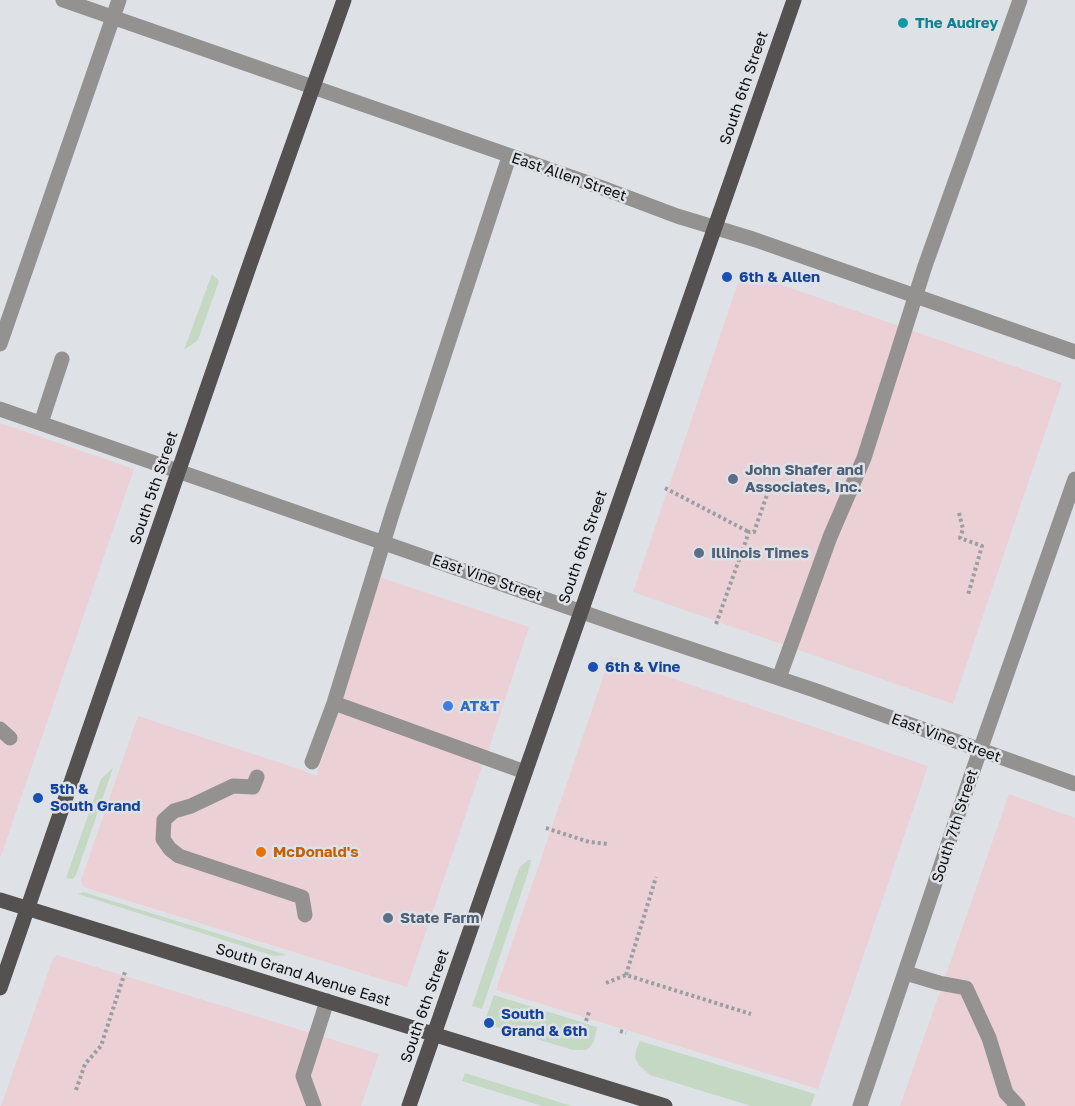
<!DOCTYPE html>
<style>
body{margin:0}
canvas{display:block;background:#dee2e6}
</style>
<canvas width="1075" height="1106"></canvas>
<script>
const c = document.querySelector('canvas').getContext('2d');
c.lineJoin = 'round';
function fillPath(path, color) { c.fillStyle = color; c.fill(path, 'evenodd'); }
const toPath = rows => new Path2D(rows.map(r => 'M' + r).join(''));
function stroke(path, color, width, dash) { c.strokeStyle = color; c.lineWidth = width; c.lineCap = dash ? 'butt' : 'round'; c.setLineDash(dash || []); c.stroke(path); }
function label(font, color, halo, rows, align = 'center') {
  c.font = font + ' "Golos Text",sans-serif'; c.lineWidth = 5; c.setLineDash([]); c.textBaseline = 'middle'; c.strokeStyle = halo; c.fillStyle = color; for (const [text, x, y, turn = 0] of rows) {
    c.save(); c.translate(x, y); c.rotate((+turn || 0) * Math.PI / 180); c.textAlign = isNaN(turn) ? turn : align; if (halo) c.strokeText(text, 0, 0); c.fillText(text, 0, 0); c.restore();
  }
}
const commercial = toPath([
 [742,271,1062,383,953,704,633,592],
 [0,423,134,469,1,856,0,856],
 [379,577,529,627,488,751,343,700],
 [610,657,928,766,818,1089,496,990],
 [339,712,484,761,407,987,83,887,81,880,138,716,302,770,316,776],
 [1009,794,1075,818,1075,1106,900,1106],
 [57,955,379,1054,361,1106,1,1106,53,958]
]);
const green = toPath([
 [212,274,219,281,198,340,184,350],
 [113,768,76,875,73,879,66,878,101,779],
 [528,860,531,860,528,873,482,1009,472,1006,519,868],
 [83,892,287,955,274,956,78,894],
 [494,995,597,1027,594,1041,590,1047,586,1050,573,1050,484,1023],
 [640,1041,815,1094,811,1106,751,1106,650,1075,639,1065,635,1058,636,1050],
 [465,1073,572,1106,542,1106,462,1081]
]);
const path = toPath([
 [665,488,749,532],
 [959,513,963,529,960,538,982,546,968,595],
 [716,624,749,532,754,532,770,486],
 [546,828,589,842,608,844],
 [626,975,656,877],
 [606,983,626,975,751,1014],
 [586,1021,589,1012],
 [620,1031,626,1033],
 [76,1090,85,1064,101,1046,125,972]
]);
const minor = toPath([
 [63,0,600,187,677,216,753,239,1075,352],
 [0,344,119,0],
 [0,409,628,628,814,690,1075,784],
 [41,423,62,359],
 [779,678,830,537,864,458,925,266,1020,0],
 [334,703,525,772],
 [0,729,10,738],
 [312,762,334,703,393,511,509,157],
 [257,777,253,787,233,786,191,806,174,811,164,820,163,839,170,849,179,856,302,897,305,915],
 [906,973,939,983,966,988,989,1038,1006,1093,1018,1106],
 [314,1106,303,1076,327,1001],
 [860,1106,970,779,1075,479]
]);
const major = toPath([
 [0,900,665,1106],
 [0,988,250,264,344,0],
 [409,1106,794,0]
]);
const markers = [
 [903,23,6,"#0f9aa8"],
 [727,277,6,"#1a4fb4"],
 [733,479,6,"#5c6f8a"],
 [699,553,6,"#5c6f8a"],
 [593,667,6,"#1a4fb4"],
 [448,706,6,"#3f7fe0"],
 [38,798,6,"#1a4fb4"],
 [261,852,6,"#e8710a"],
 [388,918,6,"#5c6f8a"],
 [489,1023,6,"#1a4fb4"]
];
const cultureNames = [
 ["The Audrey",915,23]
];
const streetNames = [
 ["South 6th Street",744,88,-71],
 ["East Allen Street",569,177,19],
 ["South 5th Street",154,488,-71],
 ["South 6th Street",583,547,-71],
 ["East Vine Street",487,578,19],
 ["East Vine Street",946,738,20],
 ["South 7th Street",955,826,-72],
 ["South Grand Avenue East",303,975,17],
 ["South 6th Street",425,1006,-71]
];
const transitNames = [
 ["6th & Allen",739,277],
 ["6th & Vine",605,667],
 ["5th &",50,789],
 ["South Grand",50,806],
 ["South",501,1014],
 ["Grand & 6th",501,1031]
];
const serviceNames = [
 ["John Shafer and",745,470],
 ["Associates, Inc.",745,487],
 ["Illinois Times",711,553],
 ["State Farm",400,918]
];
const shopNames = [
 ["AT&T",460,706]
];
const foodNames = [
 ["McDonald's",273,852]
];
fillPath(commercial, '#ebd0d5');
fillPath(green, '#c4d8c4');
stroke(path, '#9a9ea1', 4, [3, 3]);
stroke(minor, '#949291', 15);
stroke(major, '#555150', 15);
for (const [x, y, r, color] of markers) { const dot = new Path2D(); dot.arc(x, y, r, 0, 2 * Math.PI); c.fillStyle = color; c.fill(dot); stroke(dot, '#dee2e6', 2); }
label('bold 15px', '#0d838f', '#dee2e6', cultureNames, 'left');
label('15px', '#0b0c0d', '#dee2e6', streetNames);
label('bold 15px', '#164399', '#dee2e6', transitNames, 'left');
label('bold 15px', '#4e5e75', '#dee2e6', serviceNames, 'left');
label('bold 15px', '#366cbe', '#dee2e6', shopNames, 'left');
label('bold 15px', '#c56008', '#dee2e6', foodNames, 'left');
</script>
